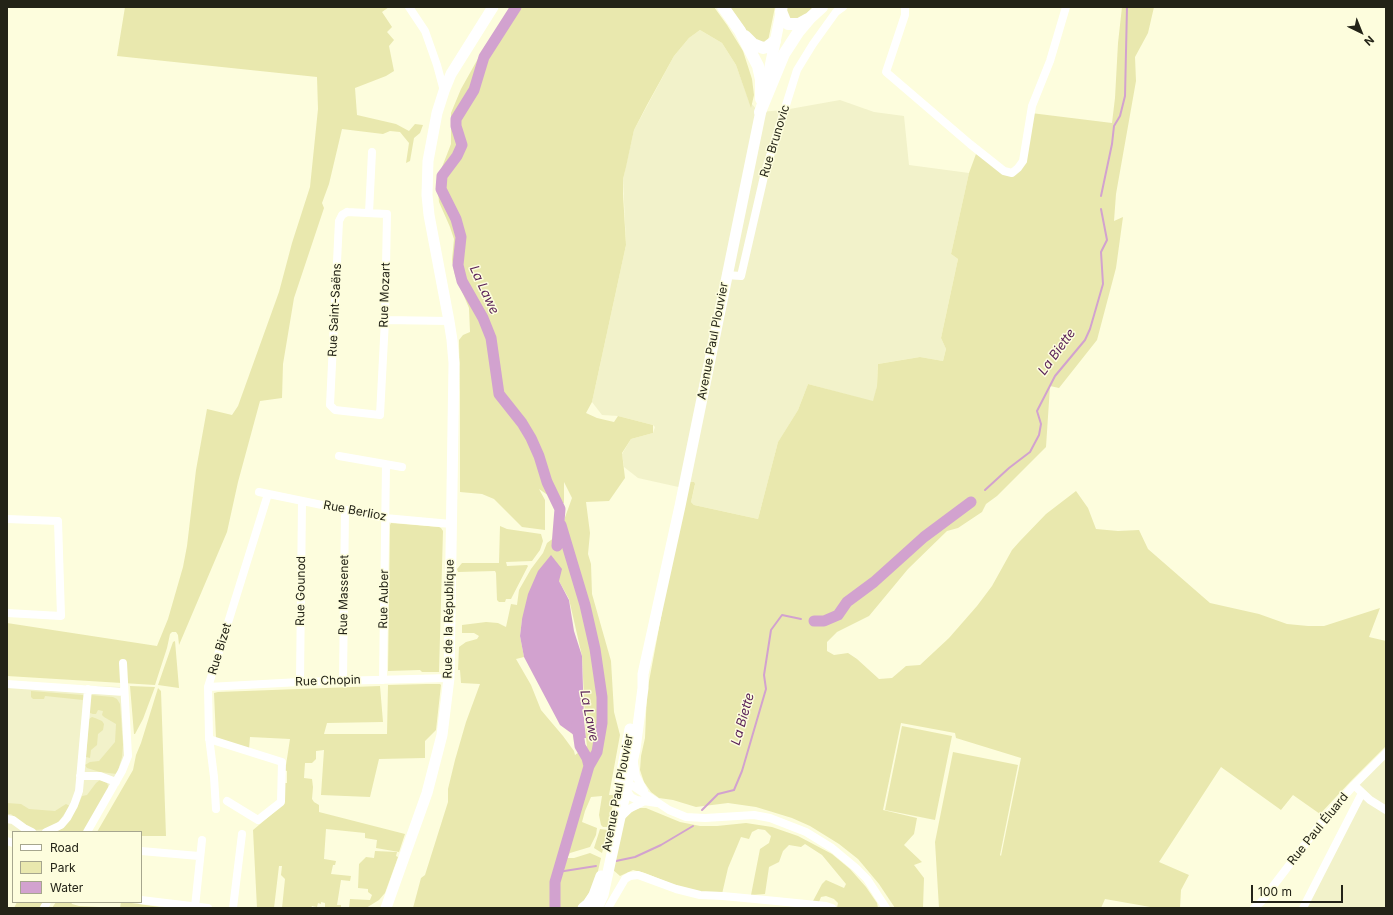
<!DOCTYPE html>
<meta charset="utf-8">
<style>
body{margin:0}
#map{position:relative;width:1393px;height:915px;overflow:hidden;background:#fdfddd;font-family:Inter,sans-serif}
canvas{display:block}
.frame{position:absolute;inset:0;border:8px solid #232317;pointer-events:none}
.legend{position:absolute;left:12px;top:831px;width:130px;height:72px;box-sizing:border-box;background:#fdfddd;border:1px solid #a6a68e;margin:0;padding:5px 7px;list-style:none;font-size:12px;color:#232317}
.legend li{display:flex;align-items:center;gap:8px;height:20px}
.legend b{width:20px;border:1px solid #a6a68e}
.north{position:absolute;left:1341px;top:12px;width:40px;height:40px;-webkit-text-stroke:3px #fdfddd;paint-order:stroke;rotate:137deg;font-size:11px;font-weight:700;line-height:16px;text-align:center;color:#232317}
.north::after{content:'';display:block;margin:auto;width:14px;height:18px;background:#232317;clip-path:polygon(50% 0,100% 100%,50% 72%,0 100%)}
.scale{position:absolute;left:1251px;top:885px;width:92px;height:18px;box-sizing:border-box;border:2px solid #232317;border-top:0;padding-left:5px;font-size:12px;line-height:14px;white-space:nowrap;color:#232317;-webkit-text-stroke:3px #fdfddd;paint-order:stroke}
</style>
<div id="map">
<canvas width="1393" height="915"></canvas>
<div class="frame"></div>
<ul class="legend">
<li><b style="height:5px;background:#fff"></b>Road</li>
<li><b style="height:11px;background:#e9e8ae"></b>Park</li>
<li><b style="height:11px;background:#d2a2cf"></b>Water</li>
</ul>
<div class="north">N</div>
<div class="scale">100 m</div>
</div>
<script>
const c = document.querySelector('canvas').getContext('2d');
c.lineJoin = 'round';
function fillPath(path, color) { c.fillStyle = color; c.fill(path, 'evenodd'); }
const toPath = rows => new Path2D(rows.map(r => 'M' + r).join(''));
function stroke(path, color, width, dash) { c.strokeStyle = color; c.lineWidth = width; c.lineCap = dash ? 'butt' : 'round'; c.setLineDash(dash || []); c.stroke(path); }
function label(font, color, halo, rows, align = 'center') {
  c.font = font + ' Inter,sans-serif'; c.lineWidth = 3; c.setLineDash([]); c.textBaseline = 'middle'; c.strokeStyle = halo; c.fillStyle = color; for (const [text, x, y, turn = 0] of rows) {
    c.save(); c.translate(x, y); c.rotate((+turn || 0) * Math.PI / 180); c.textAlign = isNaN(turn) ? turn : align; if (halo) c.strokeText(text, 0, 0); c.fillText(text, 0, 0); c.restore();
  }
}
const built = toPath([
 [700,30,722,43,736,65,749,101,759,112,784,110,840,100,874,112,904,116,909,165,969,173,951,254,958,259,941,338,946,349,943,361,920,357,878,364,877,386,874,402,808,384,798,410,778,442,758,519,694,505,691,502,695,485,683,488,638,478,624,467,622,454,631,439,653,433,655,427,653,425,618,416,602,415,592,402,626,245,623,179,634,130,674,56,689,38],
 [7,683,120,687,129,752,87,832,13,832,7,829],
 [1386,758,1386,908,1307,908,1362,794,1354,785]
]);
const green = toPath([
 [125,7,389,7,382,12,392,27,387,32,394,40,389,46,394,71,386,76,355,88,357,115,396,124,409,131,415,124,423,125,420,133,414,138,410,161,406,163,409,143,400,132,390,131,383,134,342,129,329,184,322,203,324,208,294,298,283,364,282,398,260,401,238,482,227,532,179,645,178,635,176,632,172,632,170,634,167,648,155,685,7,676,7,623,157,646,168,619,183,567,187,546,196,470,207,409,232,415,238,406,279,292,292,243,310,187,318,109,317,77,117,56],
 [512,7,714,7,727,25,743,51,752,79,754,95,751,108,736,65,722,43,700,30,689,38,674,56,647,105,634,130,626,167,623,179,623,194,626,245,592,402,586,413,597,418,614,422,618,416,653,425,653,433,631,439,622,453,625,478,609,501,586,502,590,533,588,554,591,564,592,594,611,661,614,712,620,735,609,795,615,795,608,827,603,827,601,825,599,815,602,796,591,797,585,811,582,822,597,828,596,835,590,847,570,853,567,858,574,858,590,853,601,858,595,884,582,904,577,908,413,908,421,878,425,875,448,802,448,789,455,760,466,722,480,684,461,683,460,670,458,670,459,647,466,642,477,639,479,636,474,633,462,633,462,625,486,622,498,623,506,627,511,604,517,605,519,590,531,569,543,553,547,543,559,534,572,498,564,482,564,503,554,506,552,498,539,489,545,500,545,530,522,527,494,499,482,494,460,492,460,393,459,340,463,335,470,332,469,308,455,275,452,260,454,239,450,227,439,202,437,180,451,144,451,113,461,89,485,46],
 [559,581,569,599,582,656,586,738,587,746,575,755,574,751,563,736,541,710,531,685,516,659,524,657,520,636,522,619],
 [730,7,775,7,768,41,767,44,753,40],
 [787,7,815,7,803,19,786,18],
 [1122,7,1154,7,1148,33,1135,57,1136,81,1116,194,1114,221,1123,217,1116,268,1097,340,1059,388,1050,386,1046,447,997,496,986,504,982,512,958,528,947,531,908,569,869,616,837,632,827,642,827,651,834,655,848,653,857,659,879,679,892,678,906,666,920,665,949,638,977,606,992,586,1012,550,1020,541,1046,514,1076,491,1088,508,1096,529,1118,531,1139,530,1148,549,1210,603,1259,614,1287,624,1308,626,1324,626,1380,608,1369,637,1386,641,1386,746,1351,781,1320,814,1293,795,1281,810,1221,767,1159,862,1189,875,1181,890,1180,908,1156,908,1105,899,1101,908,939,908,935,842,953,752,1018,765,1000,855,1001,856,1021,758,956,738,955,733,901,723,883,810,917,818,914,834,904,845,922,862,914,865,924,878,923,908,895,908,879,884,858,859,839,844,810,826,792,818,756,807,728,803,696,807,673,800,659,798,651,792,644,782,640,770,641,756,645,738,647,692,662,612,663,600,689,482,694,482,695,484,691,502,694,505,758,519,778,442,798,410,808,384,873,401,877,386,878,364,920,357,943,361,946,349,941,338,958,259,951,254,969,173,976,154,1004,171,1018,168,1031,113,1112,123,1115,98,1118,43],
 [391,523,439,527,441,528,443,531,439,672,422,672,420,670,388,671,390,525],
 [500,526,507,529,541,534,543,541,540,550,532,561,506,562,507,566,527,565,528,566,511,599,506,599,505,602,499,602,497,600,496,573,495,571,458,572,457,569,462,563,499,563],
 [175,641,179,688,158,685,173,642],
 [427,684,440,684,441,685,436,730,425,741,425,758,379,759,370,797,321,795,324,750,316,751,316,759,312,763,305,763,304,778,312,779,313,787,312,799,314,802,319,805,319,812,405,834,399,852,376,848,377,840,365,838,365,833,326,829,324,859,336,861,335,865,333,865,331,874,351,876,350,881,341,880,337,905,341,905,341,908,325,908,325,903,321,902,321,904,318,903,317,907,312,906,311,908,282,908,285,879,281,875,282,866,279,866,274,908,257,908,253,830,284,804,283,783,287,783,287,771,283,770,283,766,286,765,290,739,250,737,249,749,216,738,214,693,218,692,380,686,383,722,327,723,324,734,387,734,388,685],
 [130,686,155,687,143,719,135,734,134,734],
 [158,688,161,691,166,836,141,836,141,832,97,832,133,770,136,755,141,743],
 [31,691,83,695,84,696,83,700,45,696,44,699,33,699,31,697],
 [91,695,113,697,117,699,120,704,123,745,122,757,117,774,100,772,87,768,85,765,90,762,99,761,115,742,116,724,104,717,102,715,103,711,98,710,96,714,93,714,90,713,89,710],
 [92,717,95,718,102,721,104,724,103,730,98,734,97,745,91,750,90,758,86,757,89,719],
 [902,726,952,736,935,820,885,810],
 [100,780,107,783,109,789,84,832,57,832,62,828,77,808,82,796,87,795,96,783],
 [7,803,21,804,29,809,55,811,66,804,70,806,60,820,52,827,47,829,35,830,20,822,11,814,7,814],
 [640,808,646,808,680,822,700,826,717,826,746,823,772,827,798,836,832,854,850,869,866,887,877,903,878,908,837,908,838,903,834,899,826,896,821,897,819,902,813,901,822,884,826,880,844,888,846,884,822,855,805,844,801,847,789,845,783,851,779,862,769,867,765,894,751,895,760,849,769,843,771,836,765,830,758,829,752,832,749,839,741,837,728,868,722,894,701,893,677,886,645,873,633,870,620,876,612,869,624,819,634,810],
 [600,829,608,830,602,853,594,848],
 [375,851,397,852,396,856,398,857,385,893,379,900,366,908,349,908,350,899,370,900,372,895,368,892,368,889,358,888,359,864,366,857,374,858],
 [17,902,43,902,39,908,14,908],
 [56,902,71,902,72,904,79,906,120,908,121,902,125,902,166,908,52,908]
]);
const water = toPath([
 [551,555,562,569,559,581,569,600,574,631,582,656,584,720,586,738,578,738,560,725,524,657,520,636,522,619,528,594,538,571]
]);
const stream = toPath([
 [1101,196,1112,144,1114,126,1120,116,1125,96,1127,7],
 [985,490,1009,468,1030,452,1039,435,1041,424,1037,411,1055,376,1085,340,1090,329,1103,284,1101,252,1107,240,1101,209],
 [702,810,718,794,734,790,742,771,766,689,764,675,771,630,782,615,801,619],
 [616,861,635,857,661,845,693,826],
 [558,872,596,866]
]);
const river = toPath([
 [516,7,484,57,474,90,456,119,456,126,462,145,457,156,442,176,441,189,456,219,461,237,458,265,462,281,483,318,491,338,499,394,522,423,531,438,539,456,547,482,560,509,557,546],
 [561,525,585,605,595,649,602,697,602,723,597,752,589,766],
 [814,621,824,621,838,615,847,602,874,582,924,537,971,502],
 [555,908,555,882,589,766,587,758,580,746,577,725]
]);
const minor = toPath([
 [409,7,425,31,437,65,444,91],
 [905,7,905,15,886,72,970,144,1004,171,1012,173,1018,168,1023,161,1032,106,1050,61,1066,7],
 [347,212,387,214,385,320,380,415,335,410,330,405,339,221,342,215,347,212],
 [369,213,372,152],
 [726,275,741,276,765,172,797,70,813,44,836,12,843,7],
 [385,320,449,321],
 [339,456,402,467],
 [259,492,385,518,451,524],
 [7,519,58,521,61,616,7,613],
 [383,680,386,465],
 [343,681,345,510],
 [300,682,302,501],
 [7,684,124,692],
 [208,687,300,682,449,678],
 [209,739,282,762,281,802,258,820,227,801],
 [634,763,636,776,644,791],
 [80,776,100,776,116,782],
 [1354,785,1370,800,1386,810],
 [625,788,631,797,637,800,657,803],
 [618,796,624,787,633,786,669,810,686,817,705,818,754,815,770,818,806,832,832,848,856,868,867,879,886,908],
 [216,809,214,777,209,737,208,687,268,494],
 [620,818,629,809,645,801],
 [7,819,13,820,24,828,32,832],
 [46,832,61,825,67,818,74,805,79,791,88,689],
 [87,832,122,771,128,756,123,663],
 [7,841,13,843],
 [141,851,199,856],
 [141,900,208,908],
 [195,907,202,840],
 [44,908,47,902],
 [233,908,242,834],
 [608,908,625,879,630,876,638,875,676,889,700,895,723,896,776,901,826,906,832,908],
 [1254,908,1261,902,1325,818,1354,785,1386,753],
 [1303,908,1362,793]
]);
const major = toPath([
 [619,787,630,729],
 [386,908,427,793,442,735,449,678,454,363,452,340,449,321,429,215,427,195,428,161,437,113,444,91,451,74,493,7],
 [583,908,588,904,594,895,601,876],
 [596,908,599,904,603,895,627,785,635,749,643,688,643,674,680,506,782,8]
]);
const highway = toPath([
 [723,7,740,31,758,66,761,80,761,99],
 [781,11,785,21,788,24,799,24,808,19],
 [745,36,753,44,763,48,767,47,775,41],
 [760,112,784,54,799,31,810,18,822,7]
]);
const streetNames = [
 ["Rue Brunovic",775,141,-73],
 ["Rue Mozart",385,295,-88],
 ["Rue Saint-Saëns",335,310,-87],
 ["Avenue Paul Plouvier",713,341,-79],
 ["Rue Berlioz",355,511,11],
 ["Rue Gounod",301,591,-89],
 ["Rue Massenet",344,595,-89],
 ["Rue Auber",384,599,-89],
 ["Rue de la République",449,619,-89],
 ["Rue Bizet",220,649,-73],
 ["Rue Chopin",328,681,-2],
 ["Avenue Paul Plouvier",618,793,-79],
 ["Rue Paul Éluard",1318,829,-51]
];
const waterNames = [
 ["La Lawe",484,290,65],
 ["La Biette",1057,352,-54],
 ["La Lawe",589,716,79],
 ["La Biette",743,719,-74]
];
fillPath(built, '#f2f2ca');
fillPath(green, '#e9e8ae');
fillPath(water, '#d2a2cf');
stroke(stream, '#d2a2cf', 2);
stroke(river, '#d2a2cf', 11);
stroke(minor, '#fff', 8);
stroke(major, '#fff', 11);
stroke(highway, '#fff', 12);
label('12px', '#232317', '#fdfddd', streetNames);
label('italic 13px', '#571e56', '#fdfddd', waterNames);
</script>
